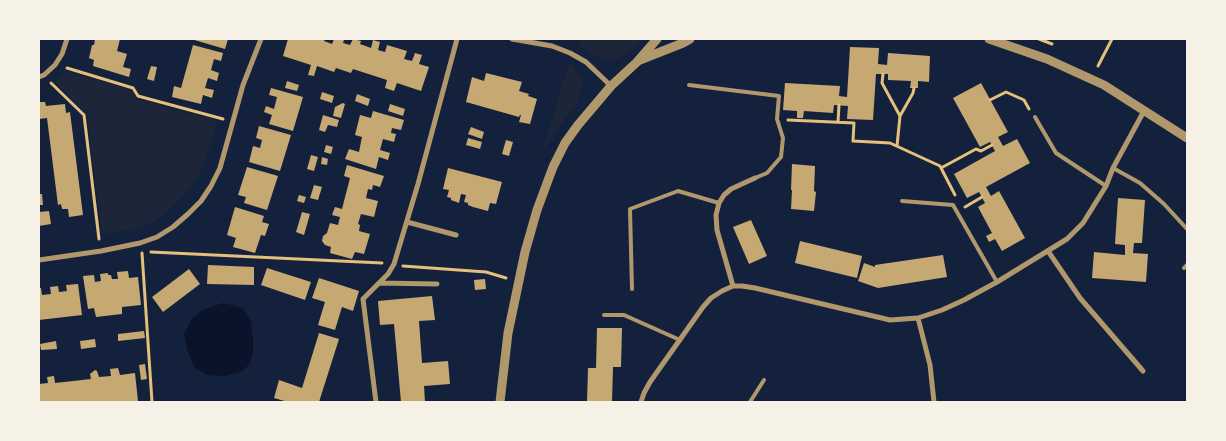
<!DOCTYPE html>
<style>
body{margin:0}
#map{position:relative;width:1226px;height:441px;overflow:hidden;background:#14213d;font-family:Commissioner,sans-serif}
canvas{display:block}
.frame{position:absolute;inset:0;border:40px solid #f6f1e7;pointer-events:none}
</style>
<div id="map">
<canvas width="1226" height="441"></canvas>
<div class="frame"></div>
</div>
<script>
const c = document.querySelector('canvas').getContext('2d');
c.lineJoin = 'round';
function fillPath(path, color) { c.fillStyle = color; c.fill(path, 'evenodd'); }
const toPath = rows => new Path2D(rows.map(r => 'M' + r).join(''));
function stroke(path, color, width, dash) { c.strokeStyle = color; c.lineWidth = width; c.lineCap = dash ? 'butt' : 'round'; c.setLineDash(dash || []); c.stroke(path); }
const green = toPath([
 [581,39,642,39,630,52,617,59,609,61,597,57,579,46],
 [569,64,573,66,581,79,582,87,580,96,578,102,559,127,541,155],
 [64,71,131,90,136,99,217,121,206,158,200,172,186,193,180,200,165,214,151,223,140,228,102,234,87,114,55,82]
]);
const water = toPath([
 [223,303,243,308,251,322,253,339,253,353,250,364,241,372,224,376,207,375,195,368,187,350,184,334,191,320,202,310]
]);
const building = toPath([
 [95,39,120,39,117,51,127,54,123,67,131,69,129,77,93,66,94,60,89,58,92,45,94,45],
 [191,39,228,39,225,49],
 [288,39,325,39,324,41,332,44,334,39,340,39,344,40,343,43,350,45,353,39,361,41,360,44,371,48,373,40,380,42,378,50,385,52,387,45,407,51,404,59,412,61,415,53,422,55,419,64,429,67,421,91,397,83,394,91,385,88,387,80,353,69,351,73,336,68,334,72,317,66,314,76,308,75,311,65,283,56],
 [193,45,223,53,221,61,214,59,211,70,219,73,217,81,208,78,205,88,214,90,212,98,203,95,201,104,172,97,174,86,181,88],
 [850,47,879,48,878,64,887,65,888,53,930,56,929,82,918,81,918,88,910,88,911,81,888,80,888,74,876,74,873,120,847,119,848,106,834,105,833,113,804,111,803,118,797,118,797,111,783,110,785,83,840,86,839,96,847,97],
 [151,66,157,67,154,81,147,79],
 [486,73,522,82,519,91,529,94,528,96,537,99,530,124,519,122,521,115,520,115,519,117,466,102,472,77,484,81],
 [287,81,299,85,297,91,285,88],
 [981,83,1008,132,998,137,1003,146,1017,139,1030,163,986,187,991,196,999,191,1025,238,1002,251,995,239,989,242,986,236,992,233,978,207,985,203,979,192,967,198,954,174,995,151,990,142,980,147,953,98],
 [271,88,303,97,293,131,269,124,272,115,264,112,266,106,274,109,277,97,269,95],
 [322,92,334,96,332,103,320,99],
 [357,94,370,99,368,106,355,101],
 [39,102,45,102,46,106,65,104,66,113,70,112,83,215,69,217,68,209,62,209,61,204,58,205,47,118,39,119],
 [343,103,345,104,341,118,333,116,335,107],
 [390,104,405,109,403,116,388,111],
 [373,111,404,120,401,130,392,128,391,133,396,134,394,142,383,139,380,150,390,153,388,160,379,157,376,169,345,159,349,149,359,152,362,137,355,135,360,115,371,118],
 [323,115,339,120,337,127,328,125,325,132,319,130],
 [259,126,291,135,280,171,249,162,253,146,260,148,262,140,256,138],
 [471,127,484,132,482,139,468,134],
 [468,138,482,142,480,149,466,145],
 [506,140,513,142,509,156,502,154],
 [326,145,333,147,331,154,324,152],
 [311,155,318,157,314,171,307,169],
 [322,157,328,159,327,165,321,164],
 [792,164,815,166,814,191,816,192,814,211,791,209,792,190,791,190],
 [347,165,384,176,380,187,373,185,372,190,368,189,366,198,378,201,374,217,361,214,358,224,360,225,359,231,370,234,364,254,355,252,352,259,330,253,331,247,325,245,322,241,323,236,327,233,330,223,338,225,340,217,332,215,335,207,342,209,350,178,344,176],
 [247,167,278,176,267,210,244,203,246,197,238,195],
 [448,168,502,182,496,204,490,203,488,211,473,207,468,205,468,203,464,202,466,195,461,194,459,203,451,200,451,198,447,197,449,190,443,189],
 [314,185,322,187,318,200,310,198],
 [39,194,42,194,43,205,39,205],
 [299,195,306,197,304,203,297,201],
 [1118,198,1145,200,1142,243,1134,243,1133,253,1148,254,1146,282,1092,278,1094,252,1125,255,1125,245,1115,244],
 [235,207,264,216,262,222,269,224,265,236,261,235,255,253,233,247,236,238,227,235],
 [49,211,51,224,39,226,39,212],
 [302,212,310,214,304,235,296,232],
 [751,220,767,256,749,264,733,227],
 [800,241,862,256,857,278,795,263],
 [943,255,947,277,878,288,858,281,864,263,875,267,875,265],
 [208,265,254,267,254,285,207,284],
 [267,268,311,282,305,300,261,285],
 [189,269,200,284,163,312,152,297],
 [128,271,129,278,138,277,141,305,122,307,122,314,96,317,94,308,88,309,83,276,94,275,95,282,101,281,100,274,108,273,108,275,111,275,112,279,118,279,117,272],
 [319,278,359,291,353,311,342,307,335,330,318,325,325,302,312,298],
 [485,279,486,289,475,290,474,280],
 [78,284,82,315,39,320,39,288,41,288,42,295,51,294,50,287,58,286,59,292,67,291,66,285],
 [432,296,435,320,419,321,422,363,448,361,450,384,424,386,425,402,401,402,394,324,380,325,378,301],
 [597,328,622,328,621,367,613,367,612,402,587,402,588,368,596,368],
 [144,331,145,338,118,341,118,334],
 [319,333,339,339,319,402,288,402,274,398,279,380,302,388],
 [95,339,96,347,81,349,80,341],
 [56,341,57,349,41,350,40,344],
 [145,364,147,379,141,380,139,365],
 [118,368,120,375,135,373,138,401,130,402,39,402,39,384,48,383,47,377,54,376,55,383,91,379,90,374,95,370,97,371,99,377,111,376,110,369]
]);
const path = toPath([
 [1039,39,1052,44],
 [1098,66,1112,39],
 [67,68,133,88,138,96,223,119],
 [883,74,882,83,900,116,897,146],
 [51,83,84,115,99,239],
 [990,100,1006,92,1024,100,1029,109],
 [900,116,913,93,914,88],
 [788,120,854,123,853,141,890,143,940,166,955,195],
 [838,122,839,105],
 [941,168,976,149,981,151,992,145],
 [965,207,982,197],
 [151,252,382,263],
 [142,253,152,402],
 [403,266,486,272,506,278]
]);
const service = toPath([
 [689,85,779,96,777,119,783,138,781,157,767,173,755,178],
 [1035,117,1056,153,1106,186],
 [1113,168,1140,183,1164,204,1187,229],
 [902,201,953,205,997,282],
 [1184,268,1187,265],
 [632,289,630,209,678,191,719,203],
 [604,315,624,315,680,340],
 [750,402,764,380]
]);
const minor = toPath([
 [512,39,552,46,570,53,586,62,611,86],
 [39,77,44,75,55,65,62,54,67,39],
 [407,222,456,235],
 [1048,251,1080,298,1143,371],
 [39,260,101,251,140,243,157,237,173,227,188,214,201,201,211,186,220,168,243,85,261,39],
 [379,283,437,284],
 [733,286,717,230,716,215,719,203,724,195,731,189,755,178],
 [918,318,930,365,934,402],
 [376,402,363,299,388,274,394,264,418,184,457,39],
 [641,402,644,393,650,382,703,307,711,298,722,291,733,286,742,286,755,288,890,320,918,318,942,310,964,300,997,282,1067,239,1083,223,1106,186,1113,168,1144,111]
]);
const tertiary = toPath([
 [989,39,1047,59,1104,85,1187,138],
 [640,60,683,43,690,39],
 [500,402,508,333,525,252,537,210,553,167,565,143,578,125,611,86,637,62,657,39]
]);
fillPath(green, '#1d2539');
fillPath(water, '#0b132b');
fillPath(building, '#c6a872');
stroke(path, '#e5c07b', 3);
stroke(service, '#b1986c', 4);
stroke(minor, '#b1986c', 5);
stroke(tertiary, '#b1986c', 9);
</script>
